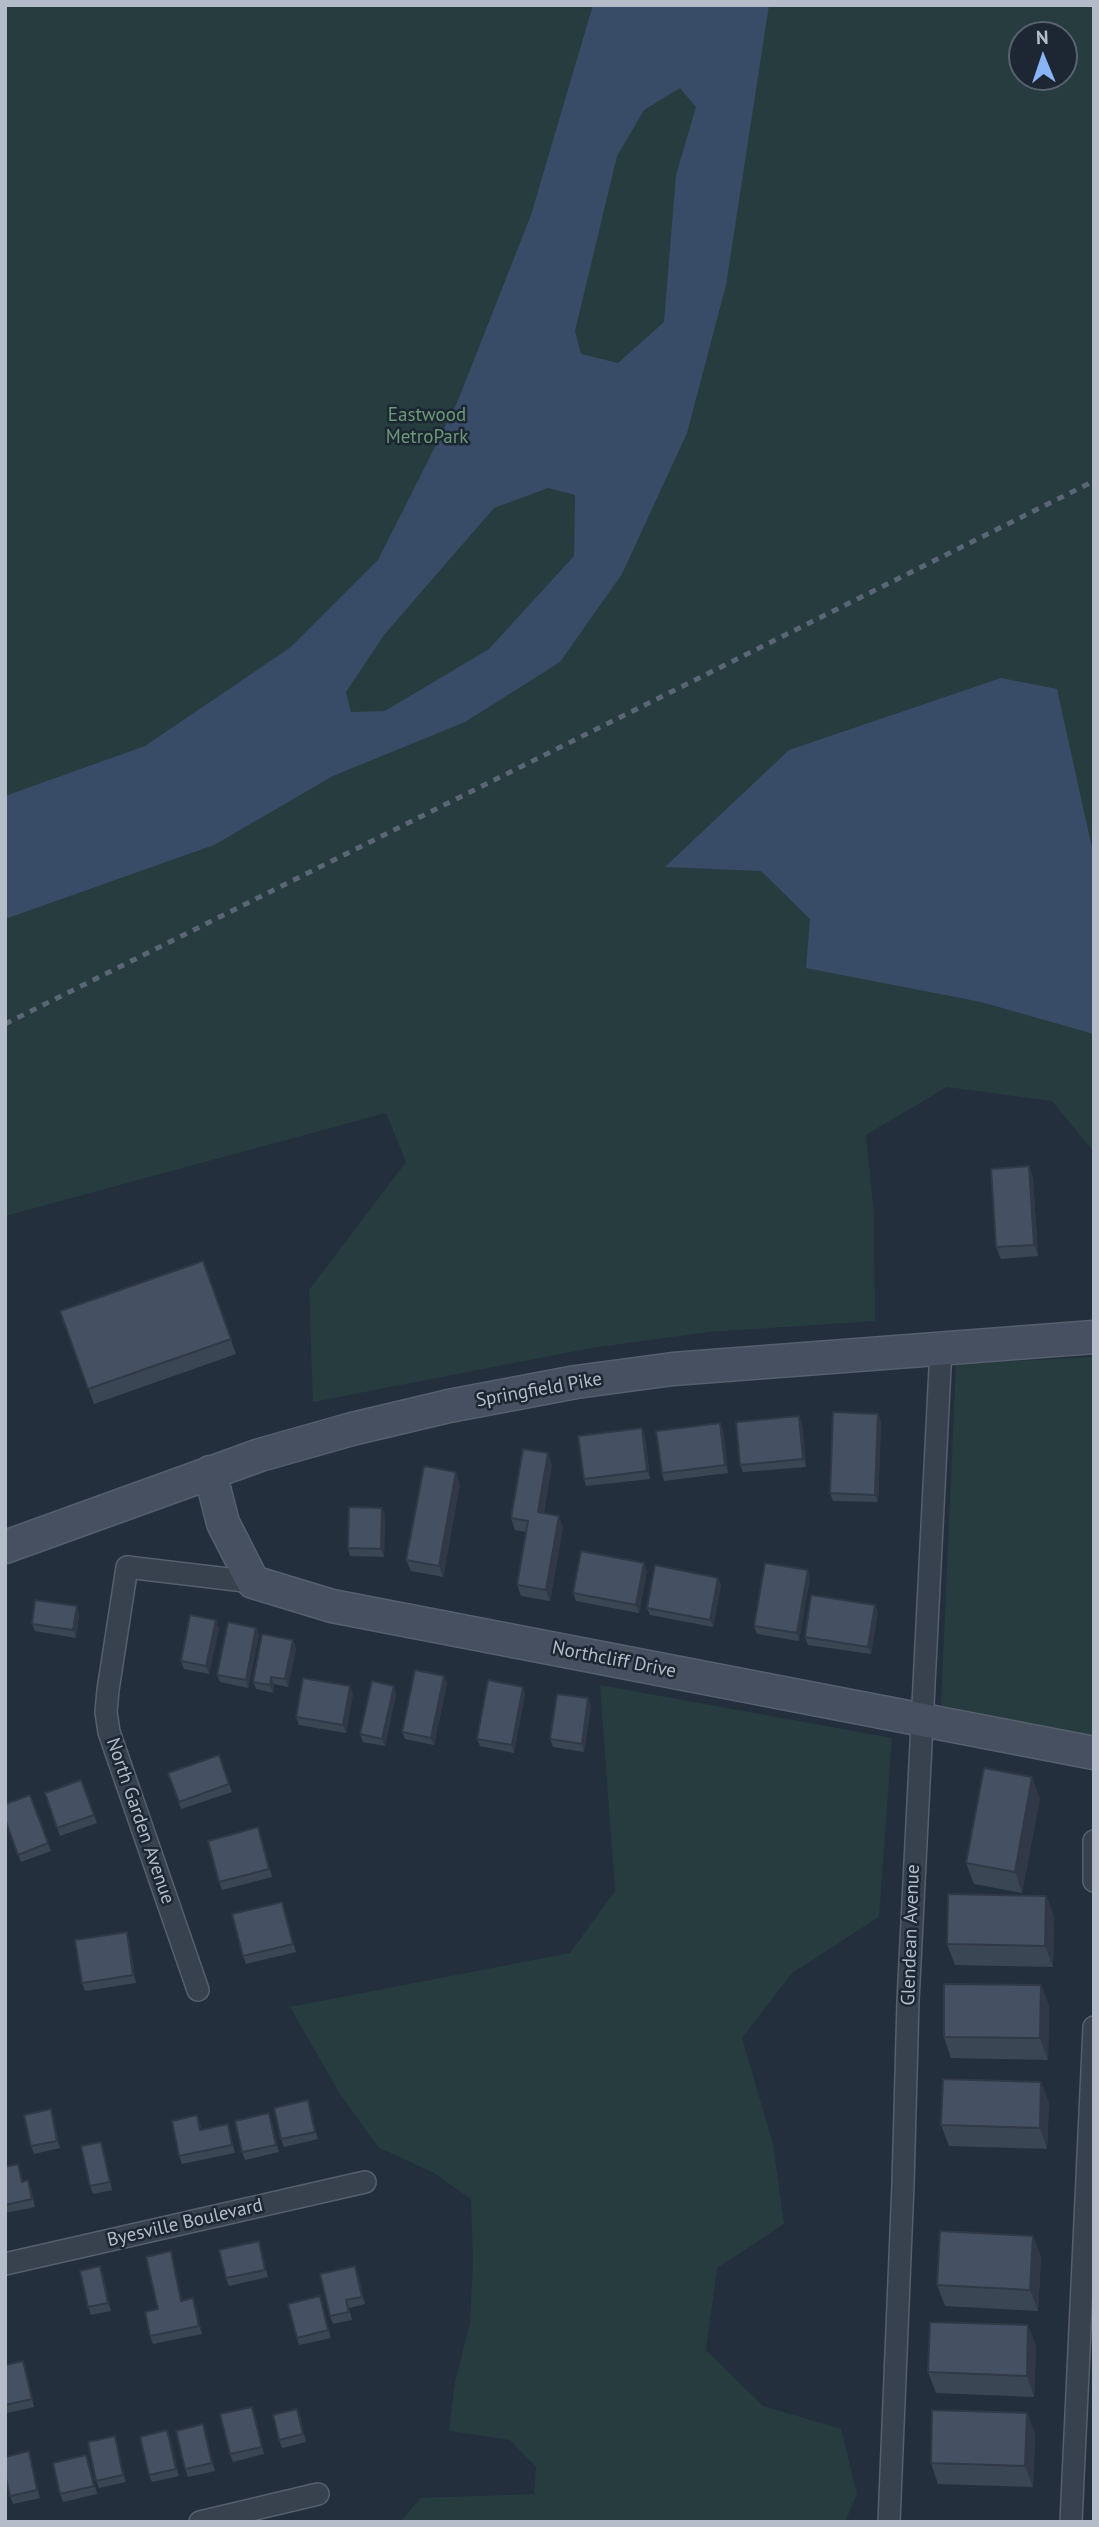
<!DOCTYPE html>
<style>
body{margin:0}
#map{position:relative;width:1099px;height:2527px;overflow:hidden;background:#242f3e;font-family:"PT Sans",sans-serif}
canvas{display:block}
.frame{position:absolute;inset:0;border:7px solid #b4bcc9;pointer-events:none}
.north{position:absolute;left:1008px;top:21px;width:70px;height:70px;box-sizing:border-box;background:#1d2633;border:2px solid #59626f;border-radius:50%;rotate:358deg;font-size:19px;font-weight:700;line-height:28px;text-align:center;color:#b4bcc9}
.north::after{content:'';display:block;margin:auto;width:24px;height:32px;background:#8ab4f8;clip-path:polygon(50% 0,100% 100%,50% 72%,0 100%)}
</style>
<div id="map">
<canvas width="1099" height="2527"></canvas>
<div class="frame"></div>
<div class="north">N</div>
</div>
<script>
const c = document.querySelector('canvas').getContext('2d');
c.lineJoin = 'round';
function fillPath(path, color) { c.fillStyle = color; c.fill(path, 'evenodd'); }
const toPath = rows => new Path2D(rows.map(r => 'M' + r).join(''));
function stroke(path, color, width, dash) { c.strokeStyle = color; c.lineWidth = width; c.lineCap = dash ? 'butt' : 'round'; c.setLineDash(dash || []); c.stroke(path); }
function label(font, color, halo, rows, align = 'center') {
  c.font = font + ' "PT Sans",sans-serif'; c.lineWidth = 5; c.setLineDash([]); c.textBaseline = 'middle'; c.strokeStyle = halo; c.fillStyle = color; for (const [text, x, y, turn = 0] of rows) {
    c.save(); c.translate(x, y); c.rotate((+turn || 0) * Math.PI / 180); c.textAlign = isNaN(turn) ? turn : align; if (halo) c.strokeText(text, 0, 0); c.fillText(text, 0, 0); c.restore();
  }
}
const green = toPath([
 [5,5,1094,5,1094,1152,1052,1101,947,1087,866,1135,874,1214,875,1321,709,1332,591,1348,313,1402,309,1290,406,1162,386,1113,5,1216],
 [1022,35,1064,35,1064,77,1022,77],
 [1094,1357,1094,1738,941,1705,956,1364],
 [600,1685,892,1738,879,1917,792,1973,742,2038,773,2144,784,2224,717,2268,706,2350,763,2406,841,2429,857,2494,845,2522,400,2522,421,2498,534,2494,536,2467,510,2440,449,2431,455,2382,470,2323,473,2260,471,2199,434,2173,378,2147,340,2094,290,2007,570,1953,615,1891]
]);
const water = toPath([
 [593,5,769,5,726,285,687,433,622,574,560,662,465,722,333,776,214,845,5,919,5,796,145,746,291,647,378,560,457,403,531,215],
 [680,88,696,107,676,175,664,322,618,363,581,354,575,331,617,156,644,110],
 [548,488,575,495,574,556,489,649,385,711,351,712,346,692,384,635,494,508],
 [1001,678,1057,689,1094,857,1094,1034,981,1002,806,968,810,919,761,871,665,867,789,750]
]);
const street = toPath([
 [1094,1841,1094,1881],
 [198,1990,109,1732,106,1712,108,1690,127,1567,253,1582],
 [5,2264,365,2182],
 [200,2522,318,2494],
 [889,2522,903,2184,908,2001,941,1348],
 [1071,2522,1094,2027]
]);
const secondary = toPath([
 [210,1472,223,1523,253,1582,332,1606,1094,1753],
 [5,1547,260,1455,352,1429,449,1406,576,1382,673,1369,1094,1337]
]);
const rail = toPath([
 [5,1024,1094,481]
]);
const wall = toPath([
 [1029,1166,1033,1178,1038,1256,1001,1259,996,1247],
 [203,1261,236,1354,94,1404,60,1311],
 [878,1414,881,1422,878,1502,833,1501,830,1493],
 [802,1424,806,1467,743,1472,740,1465],
 [642,1428,645,1436,650,1479,586,1486,584,1479],
 [723,1430,728,1473,664,1481,662,1473],
 [552,1464,544,1513,563,1527,550,1601,521,1596,517,1585,526,1532,515,1530,511,1518],
 [460,1484,443,1577,411,1571,406,1560],
 [382,1508,385,1515,384,1557,350,1556,348,1548],
 [647,1571,639,1613,576,1601,573,1593],
 [718,1578,721,1585,713,1627,650,1615,647,1608],
 [810,1578,799,1641,757,1634,754,1626],
 [878,1612,871,1654,808,1645,805,1637],
 [79,1614,76,1638,35,1631,32,1624],
 [219,1628,209,1674,184,1669,181,1661],
 [256,1628,259,1635,248,1688,220,1682,217,1675],
 [293,1640,296,1648,288,1687,274,1684,273,1693,256,1689,253,1682],
 [444,1676,447,1684,434,1745,405,1739,402,1732],
 [523,1687,525,1694,514,1753,480,1746,477,1739],
 [353,1694,346,1733,299,1725,296,1717],
 [396,1694,385,1746,363,1742,360,1734],
 [591,1706,584,1752,553,1747,550,1739],
 [219,1755,232,1792,181,1809,168,1773],
 [81,1780,97,1823,60,1836,45,1793],
 [30,1795,51,1851,21,1862,5,1819],
 [1040,1798,1022,1893,974,1884,966,1863],
 [261,1835,272,1877,222,1890,219,1882],
 [1046,1896,1054,1917,1053,1967,955,1965,947,1944],
 [282,1902,296,1952,246,1964,243,1956],
 [127,1932,129,1940,136,1983,85,1991,82,1983],
 [1041,1985,1049,2006,1048,2060,951,2058,944,2037],
 [1041,2082,1049,2103,1047,2149,949,2146,941,2125],
 [308,2100,318,2139,284,2147,281,2139],
 [269,2113,279,2152,245,2160,242,2152],
 [53,2117,60,2148,34,2154,31,2146],
 [200,2123,201,2130,228,2124,235,2153,182,2164,179,2156],
 [101,2142,104,2150,112,2190,93,2194,90,2186],
 [5,2167,21,2172,23,2182,31,2188,35,2207,5,2213],
 [1033,2236,1041,2257,1038,2311,945,2306,937,2285],
 [261,2249,268,2277,229,2286,226,2278],
 [171,2251,173,2259,182,2301,196,2306,202,2334,153,2344,150,2336,158,2309],
 [100,2266,103,2274,111,2311,91,2315,88,2307],
 [358,2274,365,2304,349,2308,352,2320,333,2324,330,2316],
 [320,2296,331,2338,299,2345,297,2338],
 [1028,2325,1036,2346,1034,2397,936,2393,928,2372],
 [5,2365,25,2368,34,2407,7,2413,5,2407],
 [252,2407,264,2454,233,2462,230,2454],
 [1027,2413,1035,2434,1033,2487,938,2484,931,2463],
 [300,2416,306,2442,282,2448,279,2440],
 [203,2424,215,2471,188,2477,185,2469],
 [170,2438,179,2476,152,2482,149,2475],
 [117,2444,126,2482,99,2488,96,2481],
 [29,2451,40,2498,13,2504,10,2496],
 [89,2462,97,2494,63,2502,60,2494]
]);
const shadedWall = toPath([
 [1029,1166,1033,1178,1038,1256,1034,1245],
 [878,1414,881,1422,878,1502,875,1495],
 [799,1416,802,1424,806,1467,803,1459],
 [720,1423,723,1430,728,1473,725,1465],
 [642,1428,645,1436,650,1479,647,1471],
 [548,1453,552,1464,542,1523,538,1512],
 [456,1472,460,1484,443,1577,439,1566],
 [382,1508,385,1515,384,1557,381,1549],
 [559,1516,563,1527,550,1601,546,1590],
 [644,1563,647,1571,639,1613,636,1605],
 [808,1570,810,1578,799,1641,797,1633],
 [718,1578,721,1585,713,1627,710,1620],
 [875,1605,878,1612,871,1654,868,1647],
 [77,1606,79,1614,76,1638,73,1630],
 [216,1620,219,1628,209,1674,206,1666],
 [256,1628,259,1635,248,1688,246,1680],
 [293,1640,296,1648,288,1687,285,1679],
 [444,1676,447,1684,434,1745,431,1738],
 [271,1677,274,1684,273,1693,270,1685],
 [350,1686,353,1694,346,1733,343,1725],
 [394,1686,396,1694,385,1746,382,1739],
 [523,1687,525,1694,514,1753,512,1745],
 [588,1698,591,1706,584,1752,582,1744],
 [1032,1777,1040,1798,1022,1893,1015,1872],
 [1046,1896,1054,1917,1053,1967,1045,1946],
 [127,1932,129,1940,136,1983,133,1975],
 [1041,1985,1049,2006,1048,2060,1040,2038],
 [1041,2082,1049,2103,1047,2149,1040,2128],
 [308,2100,310,2108,318,2139,315,2132],
 [51,2109,53,2117,60,2148,57,2141],
 [269,2113,272,2121,279,2152,276,2145],
 [101,2142,104,2150,112,2190,110,2182],
 [1033,2236,1041,2257,1038,2311,1030,2290],
 [171,2251,173,2259,184,2309,181,2301],
 [100,2266,103,2274,111,2311,108,2303],
 [355,2266,358,2274,365,2304,362,2297],
 [320,2296,323,2304,331,2338,328,2330],
 [193,2298,196,2306,202,2334,199,2326],
 [1028,2325,1036,2346,1034,2397,1027,2376],
 [252,2407,255,2414,264,2454,262,2447],
 [1027,2413,1035,2434,1033,2487,1025,2466],
 [203,2424,206,2432,215,2471,212,2463],
 [167,2430,170,2438,179,2476,176,2469],
 [115,2436,117,2444,126,2482,123,2475],
 [29,2451,31,2459,40,2498,37,2490]
]);
const building = toPath([
 [1029,1166,1034,1245,996,1247,991,1169,1029,1166],
 [203,1261,231,1339,88,1389,60,1311,203,1261],
 [833,1412,878,1414,875,1495,830,1493,833,1412],
 [799,1416,803,1459,740,1465,736,1422,799,1416],
 [720,1423,725,1465,662,1473,656,1431,720,1423],
 [642,1428,647,1471,584,1479,578,1436,642,1428],
 [523,1449,548,1453,538,1512,559,1516,546,1590,517,1585,528,1521,511,1518,523,1449],
 [424,1466,456,1472,439,1566,406,1560,424,1466],
 [349,1507,382,1508,381,1549,348,1548,349,1507],
 [581,1551,644,1563,636,1605,573,1593,581,1551],
 [765,1563,808,1570,797,1633,754,1626,765,1563],
 [655,1565,718,1578,710,1620,647,1608,655,1565],
 [811,1595,875,1605,868,1647,805,1637,811,1595],
 [35,1600,77,1606,73,1630,32,1624,35,1600],
 [190,1615,216,1620,206,1666,181,1661,190,1615],
 [228,1622,256,1628,246,1680,217,1675,228,1622],
 [262,1634,293,1640,285,1679,271,1677,270,1685,253,1682,262,1634],
 [415,1670,444,1676,431,1738,402,1732,415,1670],
 [303,1678,350,1686,343,1725,296,1717,303,1678],
 [488,1680,523,1687,512,1745,477,1739,488,1680],
 [372,1681,394,1686,382,1739,360,1734,372,1681],
 [557,1694,588,1698,582,1744,550,1739,557,1694],
 [219,1755,229,1784,179,1802,168,1773,219,1755],
 [984,1768,1032,1777,1015,1872,966,1863,984,1768],
 [81,1780,94,1815,57,1828,45,1793,81,1780],
 [30,1795,48,1843,18,1855,5,1819,5,1804,30,1795],
 [258,1827,269,1869,219,1882,208,1841,258,1827],
 [948,1894,1046,1896,1045,1946,947,1944,948,1894],
 [282,1902,293,1944,243,1956,232,1914,282,1902],
 [127,1932,133,1975,82,1983,75,1940,127,1932],
 [944,1984,1041,1985,1040,2038,944,2037,944,1984],
 [943,2079,1041,2082,1040,2128,941,2125,943,2079],
 [308,2100,315,2132,281,2139,274,2108,308,2100],
 [51,2109,57,2141,31,2146,24,2115,51,2109],
 [269,2113,276,2145,242,2152,235,2121,269,2113],
 [197,2115,200,2130,228,2124,232,2145,179,2156,172,2121,197,2115],
 [101,2142,110,2182,90,2186,81,2146,101,2142],
 [18,2164,22,2182,28,2180,32,2199,5,2205,5,2167,18,2164],
 [940,2231,1033,2236,1030,2290,937,2285,940,2231],
 [259,2241,265,2270,226,2278,219,2250,259,2241],
 [171,2251,181,2301,193,2298,199,2326,150,2336,145,2312,158,2309,146,2257,171,2251],
 [100,2266,108,2303,88,2307,80,2271,100,2266],
 [355,2266,362,2297,346,2300,349,2312,330,2316,320,2274,355,2266],
 [320,2296,328,2330,297,2338,288,2304,320,2296],
 [930,2322,1028,2325,1027,2376,928,2372,930,2322],
 [23,2361,32,2399,5,2405,5,2365,23,2361],
 [252,2407,262,2447,230,2454,220,2414,252,2407],
 [297,2409,303,2434,279,2440,273,2415,297,2409],
 [932,2410,1027,2413,1025,2466,931,2463,932,2410],
 [203,2424,212,2463,185,2469,176,2431,203,2424],
 [167,2430,176,2469,149,2475,140,2437,167,2430],
 [115,2436,123,2475,96,2481,88,2442,115,2436],
 [29,2451,37,2490,10,2496,5,2474,5,2457,29,2451],
 [86,2455,94,2486,60,2494,53,2463,86,2455]
]);
const parkNames = [
 ["Eastwood",427,416],
 ["MetroPark",427,438]
];
const streetNames = [
 ["Springfield Pike",539,1390,-10],
 ["Northcliff Drive",614,1660,11],
 ["North Garden Avenue",140,1821,71],
 ["Glendean Avenue",911,1935,-88],
 ["Byesville Boulevard",185,2223,-13]
];
fillPath(green, '#263c3f');
fillPath(water, '#394c67');
stroke(street, '#565f6c', 24);
stroke(secondary, '#565f6c', 35);
stroke(street, '#38414e', 21);
stroke(secondary, '#465061', 32);
stroke(rail, '#5a6575', 5, [7, 7]);
fillPath(wall, '#3b4654');
fillPath(shadedWall, '#303945');
fillPath(building, '#455162');
stroke(building, '#303945', 2);
label('19px', '#6b9a76', '#1d2633', parkNames);
label('19px', '#b4bcc9', '#1d2633', streetNames);
</script>
